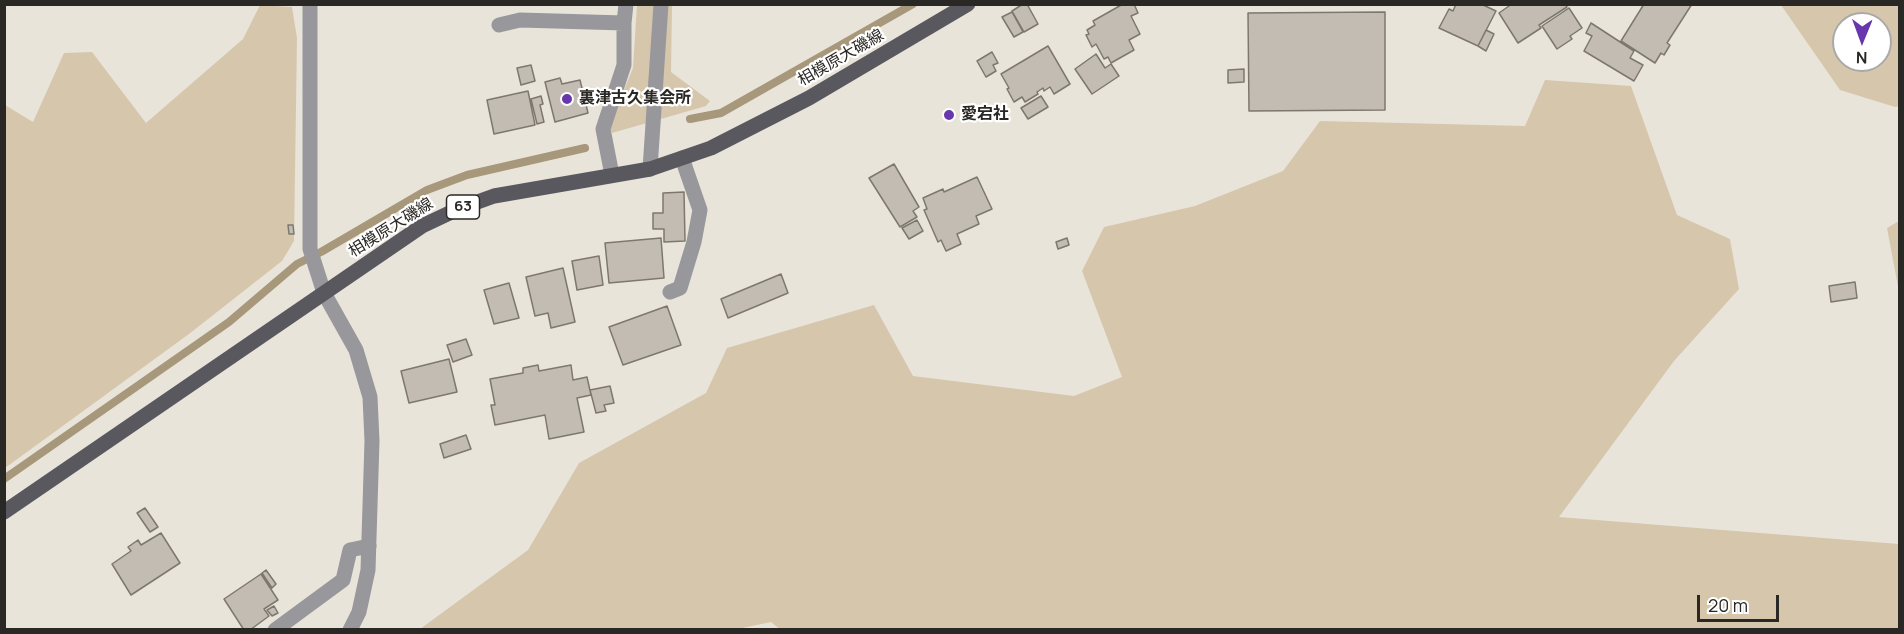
<!DOCTYPE html>
<meta charset="utf-8">
<style>
body{margin:0}
#map{position:relative;width:1904px;height:634px;overflow:hidden;background:#e9e4da;font-family:Manrope,sans-serif}
canvas{display:block}
.frame{position:absolute;inset:0;border:6px solid #2a2824;pointer-events:none}
.north{position:absolute;left:1832px;top:12px;width:60px;height:60px;box-sizing:border-box;background:#fff;border:2px solid #aaa9a7;border-radius:50%;rotate:181deg;font-size:16px;font-weight:700;line-height:24px;text-align:center;color:#2a2824}
.north::after{content:'';display:block;margin:auto;width:21px;height:27px;background:#6836ad;clip-path:polygon(50% 0,100% 100%,50% 72%,0 100%)}
.scale{position:absolute;left:1697px;top:595px;width:82px;height:27px;box-sizing:border-box;border:3px solid #2a2824;border-top:0;padding-left:8px;font-size:18px;line-height:21px;white-space:nowrap;color:#2a2824;-webkit-text-stroke:4px #fff;paint-order:stroke}
</style>
<div id="map">
<canvas width="1904" height="634"></canvas>
<div class="frame"></div>
<div class="north">N</div>
<div class="scale">20 m</div>
</div>
<script>
const c = document.querySelector('canvas').getContext('2d');
c.lineJoin = 'round';
function fillPath(path, color) { c.fillStyle = color; c.fill(path, 'evenodd'); }
const toPath = rows => new Path2D(rows.map(r => 'M' + r).join(''));
function stroke(path, color, width, dash) { c.strokeStyle = color; c.lineWidth = width; c.lineCap = dash ? 'butt' : 'round'; c.setLineDash(dash || []); c.stroke(path); }
function label(font, color, halo, rows, align = 'center') {
  c.font = font + ' Manrope,"Noto Sans JP",sans-serif'; c.lineWidth = 4.5; c.setLineDash([]); c.textBaseline = 'middle'; c.strokeStyle = halo; c.fillStyle = color; for (const [text, x, y, turn = 0] of rows) {
    c.save(); c.translate(x, y); c.rotate((+turn || 0) * Math.PI / 180); c.textAlign = isNaN(turn) ? turn : align; if (halo) c.strokeText(text, 0, 0); c.fillText(text, 0, 0); c.restore();
  }
}
const green = toPath([
 [260,5,292,7,297,38,294,241,282,261,189,334,5,468,5,105,33,122,64,53,92,52,146,123,243,39],
 [637,5,672,5,671,72,710,101,706,106,612,133,609,126,633,68],
 [1781,5,1899,5,1899,106,1895,107,1840,90],
 [1844,24,1880,24,1880,60,1844,60],
 [1545,80,1631,86,1677,215,1730,239,1739,289,1674,361,1559,517,1899,544,1899,629,781,630,771,622,733,630,420,629,528,550,579,463,706,393,727,348,874,305,913,376,1074,396,1122,377,1082,271,1104,227,1195,206,1283,171,1320,121,1525,126],
 [1899,221,1899,292,1887,228]
]);
const stream = toPath([
 [690,119,721,113,913,4],
 [4,479,229,322,297,264,321,252,427,190,467,175,585,148]
]);
const building = toPath([
 [1023,4,1027,4,1038,24,1024,32,1012,11,1023,4],
 [1123,4,1134,4,1138,13,1131,16,1140,34,1129,40,1134,50,1111,63,1108,57,1104,59,1096,44,1092,47,1086,35,1089,34,1087,30,1095,25,1093,21,1123,4],
 [1456,4,1481,4,1496,11,1478,46,1439,28,1449,9,1453,11,1456,4],
 [1508,4,1565,4,1567,7,1539,25,1541,28,1518,43,1499,13,1509,6,1508,4],
 [1644,4,1692,4,1667,43,1670,45,1664,55,1661,53,1655,63,1621,41,1644,4],
 [1569,8,1582,28,1570,36,1572,39,1557,49,1542,26,1569,8],
 [1012,12,1023,32,1014,37,1002,17,1012,12],
 [1385,12,1385,110,1249,111,1248,13,1385,12],
 [1591,23,1634,51,1630,58,1643,65,1634,81,1584,51,1592,36,1586,33,1591,23],
 [1486,30,1494,34,1486,51,1478,46,1486,30],
 [1048,46,1070,84,1054,94,1050,87,1044,91,1043,88,1037,92,1038,94,1025,102,1022,97,1014,102,1007,89,1009,88,1001,74,1048,46],
 [992,52,998,63,993,65,996,71,986,77,977,61,992,52],
 [1096,54,1105,68,1111,64,1119,76,1092,94,1075,69,1096,54],
 [531,65,535,81,521,85,517,68,531,65],
 [1244,69,1244,82,1228,83,1228,70,1244,69],
 [560,78,562,84,580,80,588,113,555,122,545,82,560,78],
 [528,91,535,125,494,134,487,100,528,91],
 [541,96,543,104,540,105,544,122,537,124,531,99,541,96],
 [1041,96,1048,107,1028,119,1021,108,1041,96],
 [894,164,919,207,913,211,917,217,900,227,869,178,894,164],
 [977,177,992,209,976,216,979,224,957,234,961,244,946,251,941,240,938,242,924,210,927,209,923,198,943,189,944,192,977,177],
 [684,192,685,241,664,242,664,229,653,229,653,213,663,213,663,193,684,192],
 [917,220,923,231,909,239,902,228,917,220],
 [288,225,293,225,294,234,289,234,288,225],
 [661,238,664,278,609,283,605,243,661,238],
 [1067,238,1069,245,1058,249,1056,242,1067,238],
 [599,256,603,285,577,290,572,261,599,256],
 [563,268,575,322,551,328,548,313,535,316,526,277,563,268],
 [781,274,788,293,728,318,721,299,781,274],
 [1855,282,1857,298,1831,302,1829,286,1855,282],
 [509,283,519,318,494,324,484,290,509,283],
 [667,306,681,345,623,365,609,327,667,306],
 [466,339,472,355,453,362,447,345,466,339],
 [449,359,457,392,409,403,401,371,449,359],
 [538,365,539,371,571,365,573,380,587,377,591,395,577,398,584,432,549,439,545,415,495,425,491,405,495,405,490,379,523,373,523,368,538,365],
 [610,386,614,403,604,405,606,411,596,413,590,390,610,386],
 [466,435,471,449,444,458,440,444,466,435],
 [145,508,158,527,150,532,137,513,145,508],
 [161,533,180,563,131,595,112,564,131,551,128,547,138,540,141,545,161,533],
 [266,570,276,584,272,588,262,573,266,570],
 [261,574,278,600,264,609,269,616,250,630,244,630,224,599,261,574],
 [274,606,278,613,272,616,267,610,274,606]
]);
const lane = toPath([
 [275,630,343,580,350,550,369,546]
]);
const street = toPath([
 [310,4,310,249,324,293,356,350,370,397,372,441,368,570,359,612,350,630],
 [624,23,626,4],
 [499,25,520,20,624,23,624,65,603,129,612,175],
 [650,169,661,4],
 [670,292,680,288,694,242,700,210,682,158]
]);
const primary = toPath([
 [4,512,422,226,458,209,494,196,650,169,711,148,809,98,968,4]
]);
const markers = [
 [567,99,6,"#6836ad"],
 [949,115,6,"#6836ad"]
];
const shields = [
 [463,207,33]
];
const shieldNames = [
 ["63",463,207]
];
const streetNames = [
 ["相模原大磯線",841,58,-30],
 ["相模原大磯線",391,228,-32]
];
const poiNames = [
 ["裏津古久集会所",579,99],
 ["愛宕社",961,115]
];
fillPath(green, '#d6c7ac');
stroke(stream, '#a7977b', 8);
fillPath(building, '#c2bcb3');
stroke(building, '#7d786f', 1.5);
stroke(lane, '#98979b', 15);
stroke(street, '#98979b', 15);
stroke(primary, '#5a585f', 15);
for (const [x, y, r, color] of markers) { const dot = new Path2D(); dot.arc(x, y, r, 0, 2 * Math.PI); c.fillStyle = color; c.fill(dot); stroke(dot, '#fff', 2); }
for (const [x, y, w] of shields) { const box = new Path2D(); box.roundRect(x - w / 2, y - 12, w, 24, 4.5); c.fillStyle = '#fff'; c.fill(box); stroke(box, '#2a2824', 1.5); }
label('bold 15px', '#2a2824', null, shieldNames);
label('16px', '#2a2824', '#fff', streetNames);
label('bold 16px', '#2a2824', '#fff', poiNames, 'left');
</script>
